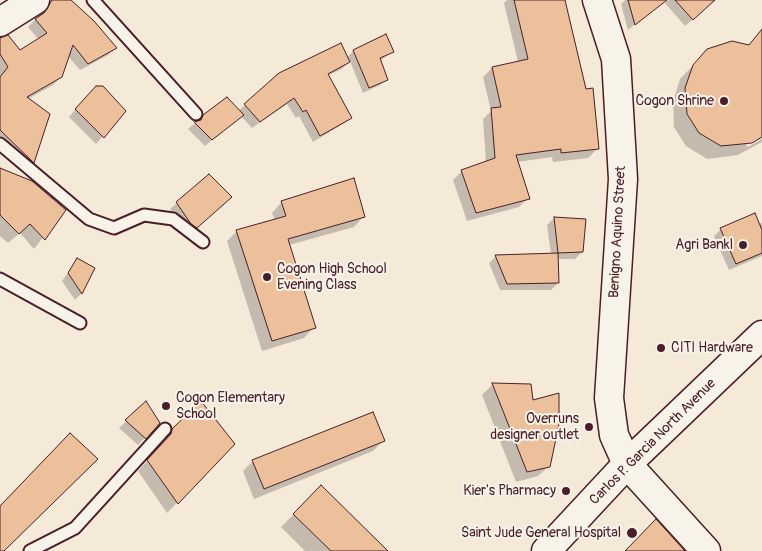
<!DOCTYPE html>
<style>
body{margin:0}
canvas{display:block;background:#f5e9d8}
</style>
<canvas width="762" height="551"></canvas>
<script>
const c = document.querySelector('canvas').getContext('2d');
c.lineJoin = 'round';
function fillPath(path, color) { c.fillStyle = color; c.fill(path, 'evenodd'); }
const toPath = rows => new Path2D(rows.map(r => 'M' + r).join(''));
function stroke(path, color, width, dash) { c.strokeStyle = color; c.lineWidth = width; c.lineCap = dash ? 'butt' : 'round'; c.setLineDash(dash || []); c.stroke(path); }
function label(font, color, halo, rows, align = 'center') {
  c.font = font + ' Pangolin,sans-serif'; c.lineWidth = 4; c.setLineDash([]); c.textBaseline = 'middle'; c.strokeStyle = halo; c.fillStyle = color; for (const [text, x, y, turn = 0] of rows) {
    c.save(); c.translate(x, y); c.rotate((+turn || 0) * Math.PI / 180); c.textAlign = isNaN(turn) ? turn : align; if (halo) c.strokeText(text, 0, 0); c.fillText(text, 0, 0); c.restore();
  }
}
const shadow = toPath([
 [54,0,69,0,115,48,108,55,80,70,68,56,61,77,53,85,28,99,49,115,33,162,25,169,0,145,0,42,19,52,39,40,28,27],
 [507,0,564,0,598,148,588,158,553,162,552,157,517,162,528,198,519,207,467,221,453,180,462,171,486,163,483,119,491,111,483,77,492,68,518,62,504,3],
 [625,0,655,0,652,10,628,30,621,4],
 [668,0,701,0,700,13,685,26,665,3],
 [762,42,762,136,746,145,748,147,762,139,762,142,738,155,707,159,686,146,674,127,673,102,680,79,708,50,748,46],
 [353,51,392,52,380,61,386,79,380,85,363,93,350,61,342,69,327,76,350,117,343,124,313,142,299,116,296,118,287,104,252,128,241,116,205,146,188,129,204,116,238,111,245,105,347,58],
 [89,94,125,111,96,144,69,117],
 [0,170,64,210,34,249,20,233,8,243,0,236],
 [282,202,364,216,354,227,289,245,314,327,304,338,262,351,227,241,237,231,275,221,272,213],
 [177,203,224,204,190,234,170,209],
 [554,218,582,252,575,259,557,259,558,283,551,290,500,290,489,263,496,256,551,254,547,225],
 [762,223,762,256,729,270,714,236,721,229],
 [78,259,93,269,81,294,75,300,62,281],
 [492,385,530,385,549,466,538,476,516,482,482,395],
 [146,403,159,423,138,445,119,428],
 [201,403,234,444,167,513,138,471,161,446,162,440],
 [383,441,373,451,254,499,243,471,253,461],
 [321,487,386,551,305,551,281,527]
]);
const building = toPath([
 [52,0,71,0,94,21,117,48,88,64,73,45,62,77,27,97,50,114,34,163,0,130,0,77,8,67,0,54,0,38,8,35,20,50,47,33,35,19,44,13,52,0],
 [514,0,565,0,586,89,593,88,599,149,561,153,561,149,516,155,530,199,476,213,461,170,495,158,491,108,501,107,492,67,528,59,514,0],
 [628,0,667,0,635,25,628,0],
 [675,0,715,0,693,20,675,0],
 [762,29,762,137,752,143,721,146,699,133,687,114,685,88,693,65,707,49,732,41,749,45,762,29],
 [386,34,394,52,380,58,388,80,369,88,353,50,386,34],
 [341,43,350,62,328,74,352,118,320,136,306,110,303,112,294,98,260,122,244,104,279,73,341,43],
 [96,86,103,86,126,111,104,138,75,109,96,86],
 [227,97,244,115,212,140,194,122,201,120,203,115,227,97],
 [0,168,32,181,66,210,45,240,30,224,19,234,0,215,0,168],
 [209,174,232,197,197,228,191,224,176,202,209,174],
 [354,178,365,217,288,239,316,328,272,341,236,230,286,216,281,201,354,178],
 [755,213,762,230,762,253,736,264,720,228,755,213],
 [554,217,586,219,583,252,558,253,554,217],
 [558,253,559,283,507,284,495,255,558,253],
 [77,258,95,268,82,294,68,273,77,258],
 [492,383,531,384,533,400,559,393,559,424,550,467,527,472,492,383],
 [146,401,160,423,146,439,125,420,146,401],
 [201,401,235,444,178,504,147,460,171,434,172,429,201,401],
 [373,412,385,441,264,489,252,460,373,412],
 [70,433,98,459,4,551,0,551,0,506,70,433],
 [321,485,388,551,331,551,293,514,321,485],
 [656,519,685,551,625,551,656,519]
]);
const lane = toPath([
 [93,0,196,114],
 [0,144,89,219,114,228,144,215,173,219,203,242],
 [0,279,80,323],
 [30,551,75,528,165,429]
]);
const secondary = toPath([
 [597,0,616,59,623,179,609,398,614,435,627,464,706,551],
 [0,22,35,0]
]);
const primary = toPath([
 [546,551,627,464,762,335]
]);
const markers = [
 [724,101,5,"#4a1f2b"],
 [743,245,5,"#4a1f2b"],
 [267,277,5,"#4a1f2b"],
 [661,348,5,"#4a1f2b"],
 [166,406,5,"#4a1f2b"],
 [589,427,5,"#4a1f2b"],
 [566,491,5,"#4a1f2b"],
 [632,533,6,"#4a1f2b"]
];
const poiNames = [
 ["Cogon Shrine",714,101],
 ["Agri Bankl",733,245],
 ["Cogon High School",277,269,"left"],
 ["Evening Class",277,285,"left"],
 ["CITI Hardware",671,348,"left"],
 ["Cogon Elementary",176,398,"left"],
 ["School",176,414,"left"],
 ["Overruns",579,419],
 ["designer outlet",579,435],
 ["Kier's Pharmacy",556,491],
 ["Saint Jude General Hospital",621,533]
];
const streetNames = [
 ["Benigno Aquino Street",618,232,-87],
 ["Carlos P. Garcia North Avenue",653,442,-45]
];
fillPath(shadow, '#0003');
fillPath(building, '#ebc09a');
stroke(building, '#4a1f2b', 1);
stroke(lane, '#4a1f2b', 15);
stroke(secondary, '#4a1f2b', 31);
stroke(primary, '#4a1f2b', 31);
stroke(lane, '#f7f3e8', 11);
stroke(secondary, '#f7f3e8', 28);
stroke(primary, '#f7f3e8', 28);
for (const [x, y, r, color] of markers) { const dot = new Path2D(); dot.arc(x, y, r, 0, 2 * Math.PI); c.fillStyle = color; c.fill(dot); stroke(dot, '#f7f3e8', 2); }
label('14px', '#4a1f2b', '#f7f3e8', poiNames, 'right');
label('14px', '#4a1f2b', '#f7f3e8', streetNames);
</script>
